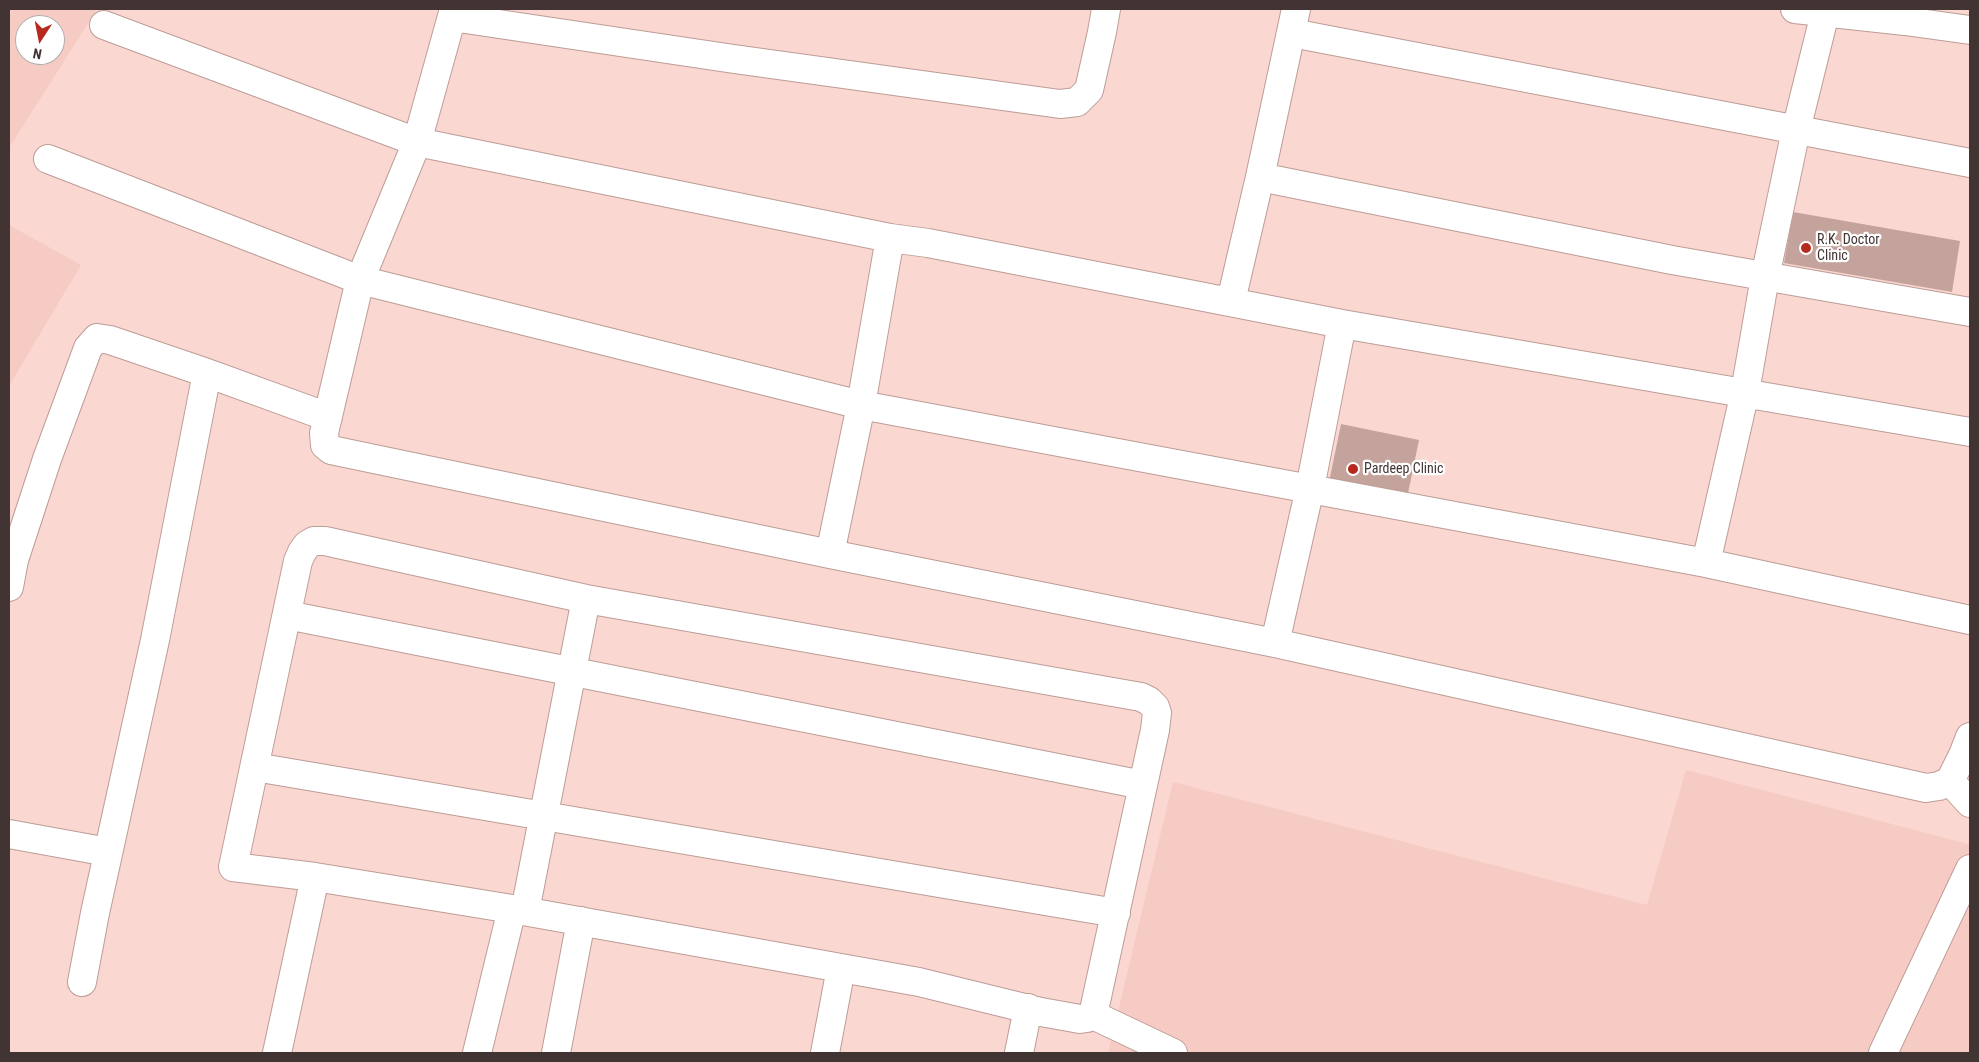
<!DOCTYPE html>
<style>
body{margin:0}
#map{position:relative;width:1979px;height:1062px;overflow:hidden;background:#fad7d1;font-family:"Roboto Condensed",sans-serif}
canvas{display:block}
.frame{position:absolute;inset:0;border:10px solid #423432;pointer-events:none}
.north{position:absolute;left:15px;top:15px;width:50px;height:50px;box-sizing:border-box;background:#fff;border:1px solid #b3aead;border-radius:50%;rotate:191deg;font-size:14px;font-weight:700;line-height:20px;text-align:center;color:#423432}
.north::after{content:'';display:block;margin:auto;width:18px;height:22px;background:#b7291d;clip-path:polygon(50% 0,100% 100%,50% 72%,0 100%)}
</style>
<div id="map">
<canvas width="1979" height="1062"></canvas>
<div class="frame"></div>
<div class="north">N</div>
</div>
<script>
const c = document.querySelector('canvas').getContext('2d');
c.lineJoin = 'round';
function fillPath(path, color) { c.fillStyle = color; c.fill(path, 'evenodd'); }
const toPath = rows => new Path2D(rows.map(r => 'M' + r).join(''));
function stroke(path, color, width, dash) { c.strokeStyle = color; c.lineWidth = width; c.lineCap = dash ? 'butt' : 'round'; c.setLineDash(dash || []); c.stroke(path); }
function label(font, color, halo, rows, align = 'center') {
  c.font = font + ' "Roboto Condensed",sans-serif'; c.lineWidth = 4.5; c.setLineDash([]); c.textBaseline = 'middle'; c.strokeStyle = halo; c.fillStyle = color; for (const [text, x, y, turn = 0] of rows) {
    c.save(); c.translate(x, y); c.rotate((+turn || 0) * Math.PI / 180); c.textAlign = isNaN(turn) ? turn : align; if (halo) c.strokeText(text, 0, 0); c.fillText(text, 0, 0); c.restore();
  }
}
const built = toPath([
 [9,9,97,9,9,148],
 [25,25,55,25,55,55,25,55],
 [9,225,81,265,9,386],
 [1686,770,1968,844,1970,839,1970,1053,1108,1053,1173,782,1647,905]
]);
const building = toPath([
 [1793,212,1960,241,1952,292,1784,263],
 [1341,424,1419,440,1407,498,1329,482]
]);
const minor = toPath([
 [454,9,417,142,360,280,324,433,325,445,331,450,830,554,1275,643,1926,788,1939,786,1950,781,1963,755,1970,737],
 [1795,9,1905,21,1970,30],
 [452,17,734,59,1060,104,1077,102,1089,90,1102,32,1106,9],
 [104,25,417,142,890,238,928,243,1342,324,1970,432],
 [1292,33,1970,163],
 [48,159,360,280,861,405,1706,563,1970,620],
 [1260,177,1672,260,1970,312],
 [1231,301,1260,177,1296,9],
 [314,541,325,541,586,599,1141,697,1149,701,1155,707,1157,713,1155,730,1093,1015,1087,1018,1080,1019,1041,1012,919,982,512,909,315,877,233,867,298,561,302,552,307,545,314,541],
 [830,554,861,405,890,238],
 [1706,563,1745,392,1765,277,1796,130,1826,9],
 [9,587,14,560,47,459,88,348,97,338,110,340,207,373,328,417],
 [287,615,1143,785],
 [1275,643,1310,488,1342,324],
 [255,767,1116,913],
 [1950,781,1970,803],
 [9,834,108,852],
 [525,911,586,599],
 [82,982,95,913,155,640,207,373],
 [1093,1015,1173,1053],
 [277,1053,315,877],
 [477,1053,512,909],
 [556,1053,581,921],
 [825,1053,841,968],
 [1019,1053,1028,1008],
 [1883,1053,1970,869]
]);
const markers = [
 [1806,248,6,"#b7291d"],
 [1353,469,6,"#b7291d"]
];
const poiNames = [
 ["R.K. Doctor",1817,240],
 ["Clinic",1817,256],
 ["Pardeep Clinic",1364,469]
];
fillPath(built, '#f6cbc3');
fillPath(building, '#c4a39d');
stroke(minor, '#bd9d97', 30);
stroke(minor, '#fff', 28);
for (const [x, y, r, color] of markers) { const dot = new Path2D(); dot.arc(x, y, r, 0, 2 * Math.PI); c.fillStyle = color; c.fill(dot); stroke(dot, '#fff', 2); }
label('14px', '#423432', '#fff', poiNames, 'left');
</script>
